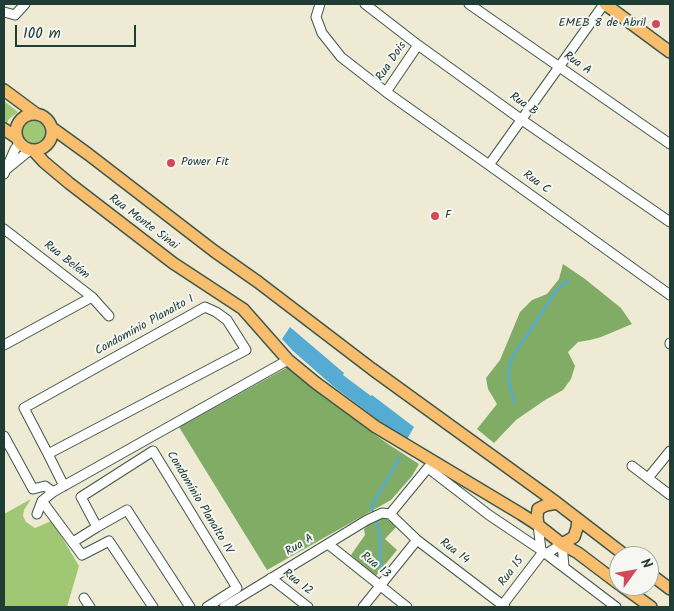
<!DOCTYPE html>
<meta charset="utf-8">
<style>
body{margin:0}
#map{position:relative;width:674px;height:611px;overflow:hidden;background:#efead4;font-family:Kalam,sans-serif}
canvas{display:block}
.frame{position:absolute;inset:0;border:5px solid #1f3d34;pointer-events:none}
.north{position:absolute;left:609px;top:546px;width:50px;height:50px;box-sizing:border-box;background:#f6f6f2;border:1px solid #a0aca6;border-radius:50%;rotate:58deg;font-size:14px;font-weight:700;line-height:20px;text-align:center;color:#1f3d34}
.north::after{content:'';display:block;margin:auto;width:18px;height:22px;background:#d1495b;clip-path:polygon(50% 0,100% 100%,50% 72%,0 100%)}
.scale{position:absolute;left:15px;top:25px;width:121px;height:22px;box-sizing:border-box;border:2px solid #1f3d34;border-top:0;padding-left:6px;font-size:15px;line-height:18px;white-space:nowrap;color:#1f3d34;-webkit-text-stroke:4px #f6f6f2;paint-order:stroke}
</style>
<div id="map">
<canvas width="674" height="611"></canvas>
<div class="frame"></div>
<div class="north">N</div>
<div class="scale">100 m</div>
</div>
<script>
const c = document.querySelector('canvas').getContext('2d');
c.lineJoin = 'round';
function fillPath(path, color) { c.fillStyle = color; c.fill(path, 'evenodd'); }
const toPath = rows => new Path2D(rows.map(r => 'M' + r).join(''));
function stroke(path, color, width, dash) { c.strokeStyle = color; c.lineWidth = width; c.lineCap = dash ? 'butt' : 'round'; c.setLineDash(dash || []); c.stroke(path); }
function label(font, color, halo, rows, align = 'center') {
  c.font = font + ' Kalam,sans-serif'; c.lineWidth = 4; c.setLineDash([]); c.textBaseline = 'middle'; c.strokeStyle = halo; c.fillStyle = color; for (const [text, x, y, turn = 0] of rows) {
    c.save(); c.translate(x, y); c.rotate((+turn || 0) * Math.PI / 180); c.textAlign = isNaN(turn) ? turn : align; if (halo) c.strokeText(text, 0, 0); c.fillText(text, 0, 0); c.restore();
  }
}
const green = toPath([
 [4,101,18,112,9,119,5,127,4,126],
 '21 132a13 13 0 1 1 26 0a13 13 0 1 1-26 0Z',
 [31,499,24,510,23,516,26,522,35,528,51,521,54,524,79,566,67,607,4,607,4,514]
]);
const forest = toPath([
 [563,264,585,279,621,308,632,324,601,337,590,340,578,342,568,352,575,366,571,379,563,390,545,400,516,420,494,443,477,429,497,404,488,389,486,378,500,360,520,312,532,300,547,294,559,279],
 [288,367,325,398,388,444,419,464,412,476,391,500,267,570,179,427],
 [382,518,386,518,396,527,385,539,397,550,375,577,351,555,365,535,364,529,372,522]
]);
const water = toPath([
 [290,327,344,373,343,375,371,396,372,395,414,427,406,441,333,386,293,351,282,339]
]);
const stream = toPath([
 [514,403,508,378,511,359,556,291,568,280],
 [380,568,380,534,371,506,400,458]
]);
const minor = toPath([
 [320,4,316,17,322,33,341,57,386,92,489,165,670,295],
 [365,4,418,45,522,120,670,222],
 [469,4,670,144],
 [4,12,15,15,25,4],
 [386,92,418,45],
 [489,165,604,4],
 [8,168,30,150],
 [4,174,15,149,20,143],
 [4,229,92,297,109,316],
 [670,344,670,343],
 [4,345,92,297],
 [4,436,33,489,45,486,53,492],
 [48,454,246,350,227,320,216,312,205,307,24,408,48,454,64,486],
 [632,466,670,495],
 [428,468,489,515,541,550,616,607],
 [648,478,670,451],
 [42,501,82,555,109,541,153,607],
 [37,514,42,501,53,492,288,360],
 [390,514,417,540,505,607],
 [390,514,431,464],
 [538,525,541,550],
 [97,527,81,497,153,451,237,588,207,607],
 [73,542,97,527,127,510,190,607],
 [328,544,407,607],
 [546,554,562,544,564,567],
 [271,578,308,607],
 [84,598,90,607],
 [224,607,367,520,382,513,390,514],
 [363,607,417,540],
 [501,607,543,552]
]);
const major = toPath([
 [605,4,670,52],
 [4,90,35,113],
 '16 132a18 18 0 1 1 36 0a18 18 0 1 1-36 0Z',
 [52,128,88,154,214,251,258,282,372,369,557,503,626,556],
 [4,129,17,138],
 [33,150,44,162,69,183,173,263,243,309,288,360,316,383,376,427,521,514,538,525,562,544,578,553,619,584],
 [538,525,537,517,538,509,546,505,557,503],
 [562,544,574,537,577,528,578,519],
 [649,573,670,589],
 [622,586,651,607]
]);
const markers = [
 [656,24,5,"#d1495b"],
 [171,163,5,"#d1495b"],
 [435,216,5,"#d1495b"]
];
const poiNames = [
 ["EMEB 8 de Abril",646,24,"right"],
 ["Power Fit",181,163],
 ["F",445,216]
];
const streetNames = [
 ["Rua Dois",392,62,-56],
 ["Rua A",577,64,35],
 ["Rua B",523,105,35],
 ["Rua C",536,183,36],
 ["Rua Monte Sinai",143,223,37],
 ["Rua Belém",66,261,38],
 ["Condomínio Planalto I",145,326,-29],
 ["Condomínio Planalto IV",199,503,59],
 ["Rua A",300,546,-31],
 ["Rua 14",454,552,37],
 ["Rua 13",375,566,39],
 ["Rua 15",512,572,-53],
 ["Rua 12",297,583,38]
];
fillPath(green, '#a0c874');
fillPath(forest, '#80ac66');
fillPath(water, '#56abd2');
stroke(stream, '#56abd2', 2.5);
stroke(minor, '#3e574c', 11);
stroke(major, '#3e574c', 14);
stroke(minor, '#fff', 9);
stroke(major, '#f9be6d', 11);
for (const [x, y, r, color] of markers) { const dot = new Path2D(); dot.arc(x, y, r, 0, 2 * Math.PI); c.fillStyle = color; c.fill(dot); stroke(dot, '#f6f6f2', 2); }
label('12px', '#1f3d34', '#f6f6f2', poiNames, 'left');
label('12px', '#1f3d34', '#f6f6f2', streetNames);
</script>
